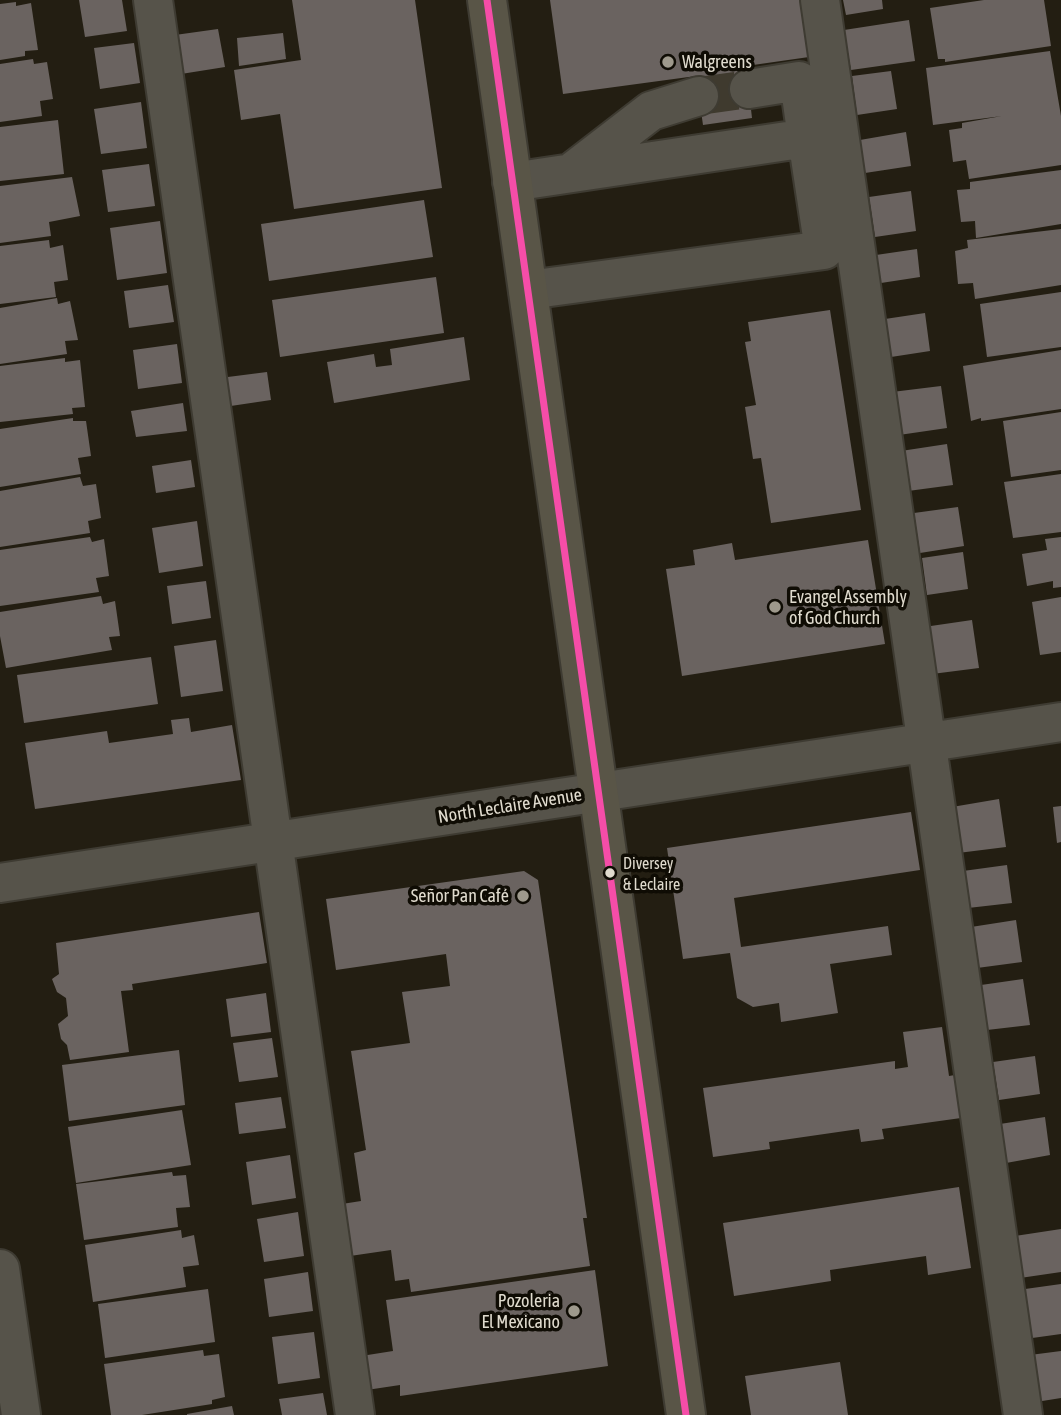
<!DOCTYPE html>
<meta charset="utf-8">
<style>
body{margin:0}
canvas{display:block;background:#231e12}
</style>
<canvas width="1061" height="1415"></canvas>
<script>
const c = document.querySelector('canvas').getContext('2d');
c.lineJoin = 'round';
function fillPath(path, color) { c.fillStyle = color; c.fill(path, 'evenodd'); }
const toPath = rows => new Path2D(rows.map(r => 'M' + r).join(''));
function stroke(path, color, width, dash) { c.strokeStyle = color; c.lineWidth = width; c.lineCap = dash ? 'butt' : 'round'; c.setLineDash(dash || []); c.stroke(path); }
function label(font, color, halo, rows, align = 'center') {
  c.font = font + ' "Asap Condensed",sans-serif'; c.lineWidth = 7; c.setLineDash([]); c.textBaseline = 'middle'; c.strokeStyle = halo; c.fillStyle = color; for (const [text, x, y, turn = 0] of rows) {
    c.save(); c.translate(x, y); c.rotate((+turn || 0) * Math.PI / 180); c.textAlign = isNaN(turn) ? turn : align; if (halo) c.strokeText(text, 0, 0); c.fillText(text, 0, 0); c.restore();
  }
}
const building = toPath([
 [79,0,122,0,127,31,85,37],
 [292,0,415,0,442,188,294,209,280,114,241,120,234,70,301,60],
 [550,0,801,0,809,57,746,66,752,118,703,125,696,76,563,94],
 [843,0,882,0,883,9,846,15],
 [984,0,1044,0,1051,46,945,62,945,59,938,59,930,8],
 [16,2,16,6,31,3,38,50,25,51,25,56,0,60,0,4],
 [909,20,915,61,851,70,844,30],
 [218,29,225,67,181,74,175,35],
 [283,33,286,59,239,66,237,38],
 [134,43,140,83,100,89,94,48],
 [1050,51,1061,116,1061,165,969,179,966,160,953,162,949,130,962,128,962,123,1002,116,933,125,926,68],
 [33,59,34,64,47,62,53,99,40,101,42,116,0,122,0,64],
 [891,71,897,109,857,115,852,76],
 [141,102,147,148,101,154,94,109],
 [58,120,64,174,0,181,0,127],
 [906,132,911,166,865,173,860,140],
 [149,164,155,206,108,212,102,170],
 [1061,170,1061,224,976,238,975,221,961,222,957,190,970,189,970,182],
 [72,177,80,216,49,222,51,236,0,243,0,186],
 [911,191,916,231,875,237,869,197],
 [424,200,433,257,269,281,261,224],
 [160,221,167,273,117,280,110,228],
 [1061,229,1061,285,975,299,973,283,958,284,955,251,968,248,967,240],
 [49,240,50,248,63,245,68,280,54,282,56,297,0,304,0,246],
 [917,249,920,277,881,283,876,255],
 [436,277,444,333,280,357,272,300],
 [168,285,174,322,129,328,124,291],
 [1061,292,1061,347,987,357,980,304],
 [57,298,58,304,70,301,78,340,65,341,67,354,0,364,0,308],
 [830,310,861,510,771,523,761,458,753,459,745,407,756,405,745,342,751,341,748,322],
 [925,313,930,351,891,357,885,319],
 [464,337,470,380,334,403,327,362,374,354,376,367,392,365,390,349],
 [177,344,182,383,138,389,133,350],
 [1061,350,1061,409,981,421,981,418,971,421,963,366],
 [65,358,65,362,80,360,85,407,72,408,73,414,0,422,0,366],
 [267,372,271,400,224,407,220,378],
 [941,386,947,428,899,435,892,392],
 [183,403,187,431,136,437,131,411],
 [1061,412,1061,470,1011,477,1003,421],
 [73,418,73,421,86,421,91,456,78,458,81,474,0,487,0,429],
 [947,444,953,485,908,491,901,451],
 [191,460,195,487,156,493,152,466],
 [1061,474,1061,532,1013,538,1004,482],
 [80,477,83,486,96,484,101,518,88,521,90,533,0,547,0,491],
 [958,507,964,546,920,553,914,513],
 [197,521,203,566,159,573,152,528],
 [90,537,92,542,104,539,109,576,96,578,99,592,0,606,0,550],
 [1061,537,1061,587,1053,588,1053,581,1027,586,1022,554,1047,550,1045,539],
 [868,540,885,644,682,676,666,569,695,565,693,550,732,543,735,560],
 [963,552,968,589,927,595,922,558],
 [206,581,211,618,172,624,167,586],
 [101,596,103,604,115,601,120,636,109,637,112,650,6,668,0,636,0,612],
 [1061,597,1061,652,1040,655,1032,602],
 [972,620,979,668,932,674,924,627],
 [216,640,223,691,181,697,174,646],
 [151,657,158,704,24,723,17,675],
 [189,718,191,732,232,725,241,780,35,809,25,743,107,731,109,743,173,734,171,720],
 [999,799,1006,847,958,853,952,807],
 [1061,806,1061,842,1057,843,1053,807],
 [911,812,920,870,734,898,741,947,888,926,892,955,830,964,838,1013,781,1022,779,1003,753,1007,737,998,730,953,683,959,667,848],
 [1007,865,1012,903,968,908,963,871],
 [524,871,538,880,587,1218,583,1218,590,1266,411,1292,409,1279,395,1281,391,1250,350,1256,342,1204,361,1201,354,1153,366,1150,351,1051,410,1043,402,992,450,986,446,954,336,970,326,899],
 [259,912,267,963,132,984,133,990,121,991,129,1052,70,1060,67,1045,61,1039,58,1024,68,1016,66,998,57,992,52,979,59,974,56,943],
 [1016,920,1022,962,977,968,971,927],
 [1023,979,1030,1025,987,1030,981,985],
 [266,993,271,1032,231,1037,226,999],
 [942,1027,949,1076,955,1075,961,1118,882,1129,884,1139,861,1142,859,1129,769,1142,770,1149,713,1157,703,1088,895,1061,895,1069,908,1067,903,1032],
 [272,1038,278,1077,239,1082,233,1043],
 [179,1050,185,1105,69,1121,62,1065],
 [1035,1056,1040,1094,999,1100,993,1062],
 [281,1097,286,1128,239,1134,235,1103],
 [182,1110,191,1165,76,1183,68,1127],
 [1045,1117,1050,1155,1006,1163,1000,1124],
 [290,1155,296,1198,252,1205,246,1162],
 [172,1172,173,1176,186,1175,190,1207,176,1208,178,1227,84,1240,76,1184],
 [959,1187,971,1268,928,1275,926,1256,830,1270,831,1281,734,1296,723,1223],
 [298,1212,304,1256,264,1262,257,1219],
 [1061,1229,1061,1272,1020,1278,1015,1236],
 [181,1230,182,1238,194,1235,199,1265,183,1267,186,1287,93,1302,85,1245],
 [595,1270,608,1366,400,1396,400,1385,360,1391,355,1357,393,1351,386,1300],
 [308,1272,313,1311,269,1317,264,1279],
 [1061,1284,1061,1334,1025,1339,1018,1290],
 [208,1289,215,1342,105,1358,98,1304],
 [314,1332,320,1378,278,1384,272,1337],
 [203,1350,204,1356,219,1354,225,1397,212,1400,212,1404,142,1415,111,1415,104,1364],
 [1061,1351,1061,1398,1036,1402,1030,1355],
 [840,1362,848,1415,751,1415,745,1376],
 [323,1393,327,1415,282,1415,279,1399],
 [232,1406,234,1415,187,1415,187,1414]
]);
const minorTunnel = toPath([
 [699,96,749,89]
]);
const minor = toPath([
 [153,0,355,1415],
 [820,0,1023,1415],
 [749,89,799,81,807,138],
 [572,172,651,111,699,96],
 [512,182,807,138,824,250,528,290],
 [0,883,1061,722],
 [0,1269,21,1415]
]);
const major = toPath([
 [487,0,686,1415]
]);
const bus1 = toPath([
 [487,0,686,1415]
]);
const markers = [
 [668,62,7,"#9e998c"],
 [775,607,7,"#9e998c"],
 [610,873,6,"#e0dbce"],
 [523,896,7,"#9e998c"],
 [574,1311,7,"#9e998c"]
];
const busNames = [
 ["Diversey",623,864],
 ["& Leclaire",623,885]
];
const poiNames = [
 ["Walgreens",682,62],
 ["Evangel Assembly",789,597],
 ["of God Church",789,618],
 ["Señor Pan Café",509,896,"right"],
 ["Pozoleria",560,1301,"right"],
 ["El Mexicano",560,1322,"right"]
];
const streetNames = [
 ["North Leclaire Avenue",510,806,-9]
];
fillPath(building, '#6a6360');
stroke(minorTunnel, '#3f3a2e', 38, [38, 19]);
stroke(minor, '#3e3b32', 42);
stroke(major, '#3e3b32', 42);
stroke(minor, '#56534a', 38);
stroke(major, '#595547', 38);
stroke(bus1, '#f54da8', 7);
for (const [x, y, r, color] of markers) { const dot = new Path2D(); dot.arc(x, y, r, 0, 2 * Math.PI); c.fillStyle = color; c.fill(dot); stroke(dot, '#0f0c04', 2.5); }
label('16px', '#e0dbce', '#0f0c04', busNames, 'left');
label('18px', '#e0dbce', '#0f0c04', poiNames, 'left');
label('18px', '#e0dbce', '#0f0c04', streetNames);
</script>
